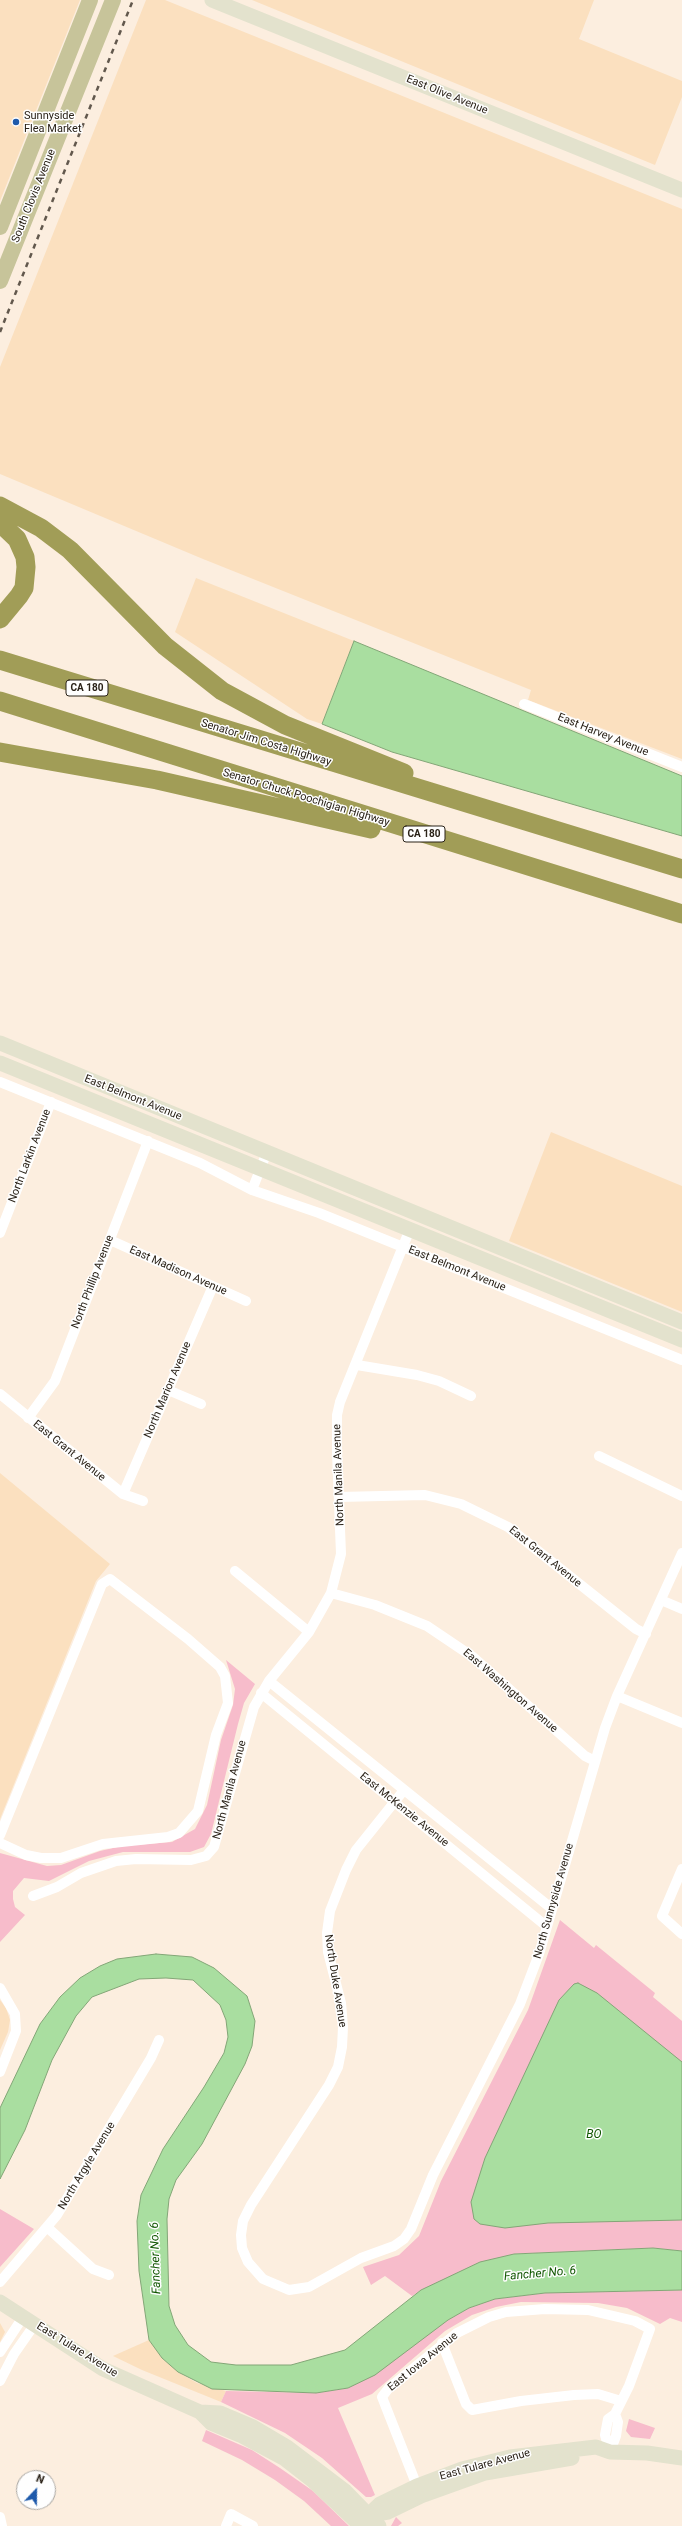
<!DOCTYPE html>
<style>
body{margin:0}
#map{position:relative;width:682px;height:2526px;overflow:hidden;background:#fceedf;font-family:Roboto,sans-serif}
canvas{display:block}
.north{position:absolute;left:16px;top:2470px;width:40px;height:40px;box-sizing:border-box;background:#fefefe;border:1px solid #a9a6a2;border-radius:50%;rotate:22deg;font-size:11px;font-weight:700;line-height:16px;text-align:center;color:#2a2218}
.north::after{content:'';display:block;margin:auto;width:14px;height:18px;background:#1e5aab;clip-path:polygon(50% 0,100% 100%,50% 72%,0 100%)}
</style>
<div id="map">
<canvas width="682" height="2526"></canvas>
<div class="north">N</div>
</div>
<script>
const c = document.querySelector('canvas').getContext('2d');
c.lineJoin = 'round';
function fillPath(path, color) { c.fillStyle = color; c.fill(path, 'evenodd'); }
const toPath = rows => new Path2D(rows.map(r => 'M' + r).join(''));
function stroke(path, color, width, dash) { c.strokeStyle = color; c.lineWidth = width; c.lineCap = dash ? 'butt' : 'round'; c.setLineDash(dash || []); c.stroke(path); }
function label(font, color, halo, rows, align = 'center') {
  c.font = font + ' Roboto,sans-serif'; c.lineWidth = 3; c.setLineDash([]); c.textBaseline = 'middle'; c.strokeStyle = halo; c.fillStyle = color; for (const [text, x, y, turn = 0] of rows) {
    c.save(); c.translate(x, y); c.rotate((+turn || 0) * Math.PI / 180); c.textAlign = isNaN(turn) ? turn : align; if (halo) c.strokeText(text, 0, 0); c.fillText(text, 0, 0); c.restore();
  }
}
const built = toPath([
 [0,0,80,0,0,201],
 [146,0,165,0,682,209,682,759,528,700,531,690,203,559,0,474,0,367],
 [252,0,594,0,579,39,682,81,682,97,655,165],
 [196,578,354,641,322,724,307,719,175,632],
 [551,1132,682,1186,682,1312,509,1241],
 [0,1473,110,1564,96,1581,0,1819],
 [0,2000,6,2008,10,2020,8,2032,0,2050],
 [0,2323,5,2332,0,2342],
 [149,2340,162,2358,178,2372,197,2383,226,2391,221,2402,142,2370,113,2356]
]);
const green = toPath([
 [226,1660,255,1684,244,1703,238,1724,211,1834,204,1847,190,1852,123,1852,89,1861,49,1881,24,1878,13,1891,13,1899,15,1907,25,1915,0,1942,0,1853,47,1866,61,1865,100,1851,122,1846,172,1842,195,1829,207,1805,221,1740,233,1705,235,1689],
 [560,1920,594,1948,596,1945,655,1993,653,1997,682,2021,682,2251,653,2248,514,2254,421,2290,412,2296,385,2276,371,2285,363,2267,399,2255,419,2236,441,2181,528,2010],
 [0,2209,34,2229,0,2267],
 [682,2290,682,2322,670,2318,660,2324,627,2308,598,2303,521,2302,496,2307,472,2315,445,2331,372,2394,338,2408,375,2495,371,2497,366,2497,322,2458,285,2433,221,2402,226,2391,316,2393,348,2388,448,2320,469,2308,495,2299,545,2293],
 [629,2419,655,2428,650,2439,631,2437,626,2431],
 [206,2430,252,2450,280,2468,313,2491,349,2526,331,2526,304,2501,275,2480,242,2460,202,2441],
 [396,2517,402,2523,398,2526,391,2526]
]);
const water = toPath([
 [354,641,682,776,682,836,392,752,322,724,354,641],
 [156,1954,192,1957,214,1968,247,1996,255,2021,252,2046,245,2064,202,2144,176,2180,169,2199,167,2219,169,2306,175,2325,188,2345,211,2362,236,2365,291,2365,345,2350,421,2290,480,2262,514,2254,653,2248,682,2251,682,2290,545,2293,495,2299,469,2308,448,2320,375,2375,348,2388,316,2393,212,2389,178,2372,162,2358,149,2340,139,2271,137,2221,141,2195,163,2149,204,2087,224,2053,228,2037,226,2020,220,2005,193,1980,166,1978,139,1979,92,1997,76,2016,52,2060,25,2130,0,2179,0,2108,40,2024,60,1997,80,1978,100,1966,117,1959,156,1954],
 [578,1983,597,1993,682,2062,682,2220,548,2223,505,2228,480,2224,474,2219,471,2202,485,2158,559,2000,574,1984,578,1983]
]);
const street = toPath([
 [524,704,682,767],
 [0,1082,200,1163,252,1190],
 [267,1152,252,1190,319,1213,682,1360],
 [0,1233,51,1102],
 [110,1240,246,1301],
 [357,1365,417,1375,439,1381,471,1396],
 [168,1390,201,1404],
 [0,1394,123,1494,143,1501],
 [28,1418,55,1381,148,1141],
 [599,1456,682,1496],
 [123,1494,213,1286],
 [339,1497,425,1495,461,1504,508,1527,636,1629,646,1634],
 [235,1571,309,1632],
 [331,1593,375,1605,427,1626,473,1657,585,1756,595,1761],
 [661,1600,682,1609],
 [269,1681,551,1908],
 [261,1693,546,1926],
 [617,1696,682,1723],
 [404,1790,356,1850,346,1870,330,1911,327,1933,328,1952,341,2003,343,2027,342,2047,338,2067,329,2085,251,2205,243,2221,241,2235,242,2248,248,2262,263,2279,289,2290,309,2287,361,2258,394,2246,404,2239,411,2229,433,2175,520,2004,539,1954,605,1728,617,1696,682,1553],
 [0,1835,102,1584,110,1579,188,1639,220,1667,225,1676,228,1703,216,1735,198,1811,179,1833,168,1837,103,1844,61,1858,41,1858,26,1855,0,1843],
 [682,1869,662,1916,682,1934],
 [33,1896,57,1887,81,1873,116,1861,136,1859,191,1860,206,1856,214,1847,254,1707,269,1681,309,1632,331,1593,341,1554,337,1453,337,1415,340,1402,410,1229],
 [0,1988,15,2014,16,2031,0,2072],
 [48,2228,93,2269,109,2275],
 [0,2282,57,2215,151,2058,159,2040],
 [442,2343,466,2404,472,2410,521,2401,574,2395,598,2394,621,2401],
 [0,2352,23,2317],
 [0,2381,14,2354,35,2324],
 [610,2452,616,2436,618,2422,615,2414],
 [417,2486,382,2397,388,2389,457,2333,489,2317,506,2312,545,2309,588,2310,635,2321,650,2329,629,2386,615,2414,608,2419,605,2435,610,2452],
 [0,2517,2,2526],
 [226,2526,231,2514,253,2526]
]);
const secondary = toPath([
 [212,0,682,190],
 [0,1043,682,1322],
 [0,1063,682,1340],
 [0,2302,103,2369,200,2412,220,2413,253,2427,287,2447,345,2491,379,2526],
 [200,2412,211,2423,240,2435,285,2459,312,2480,361,2526],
 [371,2515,388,2512,421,2496,485,2473,572,2458],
 [359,2524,380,2504,417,2486,462,2469,510,2457,596,2447,610,2452,647,2453,682,2458]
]);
const primary = toPath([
 [0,227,90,0],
 [0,281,113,0]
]);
const highway = toPath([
 [0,506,41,528,70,550,165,646,222,691,285,725,404,773],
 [0,523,17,539,25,557,26,567,24,588,19,596,0,619],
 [0,660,682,869],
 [0,701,682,914],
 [0,752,157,780,371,829]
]);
const rail = toPath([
 [0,332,133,0]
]);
const markers = [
 [16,122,4,"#1e5aab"]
];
const shields = [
 [87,688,42],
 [424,834,42]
];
const shieldNames = [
 ["CA 180",87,688],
 ["CA 180",424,834]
];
const streetNames = [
 ["East Olive Avenue",447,95,22],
 ["South Clovis Avenue",34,196,-68],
 ["East Harvey Avenue",603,735,22],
 ["Senator Jim Costa Highway",266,743,17],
 ["Senator Chuck Poochigian Highway",306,798,17],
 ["East Belmont Avenue",133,1098,22],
 ["North Larkin Avenue",30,1156,-69],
 ["East Belmont Avenue",457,1269,22],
 ["East Madison Avenue",178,1271,24],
 ["North Phillip Avenue",93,1282,-69],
 ["North Marion Avenue",168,1390,-67],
 ["East Grant Avenue",69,1451,39],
 ["North Manila Avenue",339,1475,-92],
 ["East Grant Avenue",545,1557,39],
 ["East Washington Avenue",510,1691,41],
 ["North Manila Avenue",230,1790,-75],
 ["East McKenzie Avenue",404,1810,39],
 ["North Sunnyside Avenue",554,1901,-74],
 ["North Duke Avenue",335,1981,81],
 ["North Argyle Avenue",87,2166,-59],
 ["East Tulare Avenue",77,2350,32],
 ["East Iowa Avenue",423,2362,-39],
 ["East Tulare Avenue",485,2465,-15]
];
const poiNames = [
 ["Sunnyside",24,116],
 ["Flea Market",24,129]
];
const waterNames = [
 ["BO",594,2135],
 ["Fancher No. 6",156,2258,-92],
 ["Fancher No. 6",540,2274,-5]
];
fillPath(built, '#fbe0bf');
fillPath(green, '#f7bccb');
fillPath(water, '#a9dea0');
stroke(water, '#83a677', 1);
stroke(street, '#fff', 10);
stroke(secondary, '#e3e2cd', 15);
stroke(primary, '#c7c49a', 16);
stroke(highway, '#a19d57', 19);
stroke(rail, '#62584d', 2.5, [5, 5]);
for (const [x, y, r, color] of markers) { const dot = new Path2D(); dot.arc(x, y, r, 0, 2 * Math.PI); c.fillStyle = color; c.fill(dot); stroke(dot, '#fefefe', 1.5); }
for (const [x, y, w] of shields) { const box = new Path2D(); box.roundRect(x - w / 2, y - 8, w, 16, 3); c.fillStyle = '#fefefe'; c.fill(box); stroke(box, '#2a2218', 1); }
label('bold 10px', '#2a2218', null, shieldNames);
label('11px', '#2a2218', '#fefefe', streetNames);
label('11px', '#2a2218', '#fefefe', poiNames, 'left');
label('italic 12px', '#115702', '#fefefe', waterNames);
</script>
